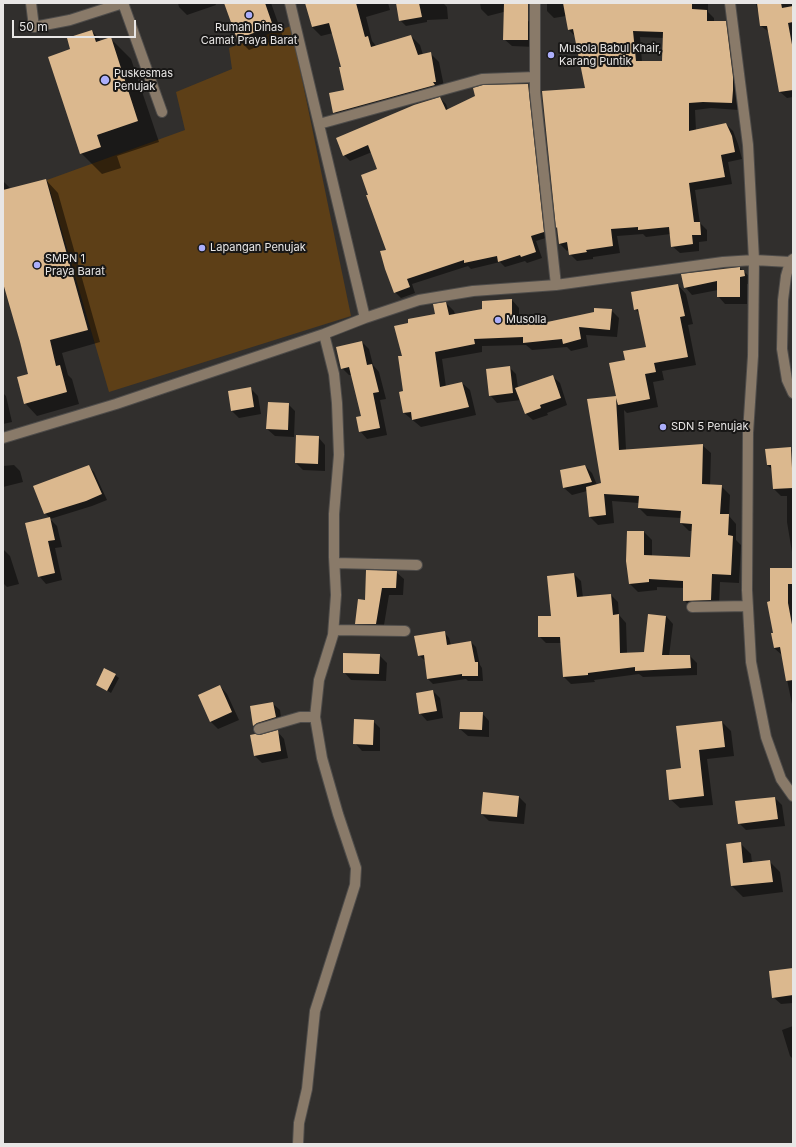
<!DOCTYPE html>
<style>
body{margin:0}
#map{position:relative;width:796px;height:1147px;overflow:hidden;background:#312f2d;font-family:Inter,sans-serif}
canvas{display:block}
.frame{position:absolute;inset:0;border:4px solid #e8e6e5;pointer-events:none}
.scale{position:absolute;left:12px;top:20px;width:124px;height:18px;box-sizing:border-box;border:2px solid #e8e6e5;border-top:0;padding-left:5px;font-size:12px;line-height:14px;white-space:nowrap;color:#e8e6e5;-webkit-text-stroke:3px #181716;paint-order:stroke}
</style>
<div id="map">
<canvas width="796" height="1147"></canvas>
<div class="frame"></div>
<div class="scale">50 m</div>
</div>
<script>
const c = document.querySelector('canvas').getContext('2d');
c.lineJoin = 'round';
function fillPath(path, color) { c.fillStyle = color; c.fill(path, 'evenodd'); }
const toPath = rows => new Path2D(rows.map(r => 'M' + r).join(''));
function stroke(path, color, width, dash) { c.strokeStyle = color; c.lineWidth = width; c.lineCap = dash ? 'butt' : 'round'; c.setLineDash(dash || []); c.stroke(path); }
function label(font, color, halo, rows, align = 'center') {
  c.font = font + ' Inter,sans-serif'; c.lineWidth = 4; c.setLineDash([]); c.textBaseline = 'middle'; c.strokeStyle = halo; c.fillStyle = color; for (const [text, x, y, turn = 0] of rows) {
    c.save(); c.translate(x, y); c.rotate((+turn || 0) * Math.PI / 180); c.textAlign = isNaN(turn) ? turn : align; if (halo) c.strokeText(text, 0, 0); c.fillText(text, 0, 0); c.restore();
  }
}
const green = toPath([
 [291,26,351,316,109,392,47,180,185,130,176,92,232,69,229,48]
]);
const shadow = toPath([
 [178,3,215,3,216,5,187,15,179,7],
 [231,3,271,3,283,37,249,50,238,39,225,5],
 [306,3,388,3,390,10,366,17,372,41,377,47,411,36,420,45,423,55,430,53,439,62,445,91,343,122,334,112,345,91,342,67,333,33,321,36,312,27],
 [397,3,443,3,447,7,448,19,427,20,427,22,406,26,400,20],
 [480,3,514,3,515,9,488,16,481,9],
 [547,3,708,3,708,12,714,18,714,22,725,22,732,30,739,110,711,108,695,110,696,131,726,124,733,131,738,144,742,159,728,162,732,184,695,190,700,223,707,230,707,241,699,242,699,251,680,253,672,246,671,234,646,237,643,234,617,236,620,253,593,257,593,259,577,261,570,254,569,250,567,251,560,244,559,228,587,89,576,37,569,30,566,16,554,18,547,11],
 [640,37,664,38,663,62,642,62],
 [756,3,793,3,793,97,787,98,780,92,769,32,761,26,759,11,757,9],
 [527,20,535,27,535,47,512,46,504,39],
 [92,31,101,41,110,38,131,59,159,142,117,156,121,168,102,174,81,153,71,50],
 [528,85,534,91,549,237,536,241,542,258,527,263,525,261,505,267,500,262,471,269,468,266,412,284,415,293,401,298,395,292,388,251,379,170,372,152,350,161,344,155,440,98,446,104,448,110,476,97,483,86],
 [46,180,58,193,100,342,62,353,68,375,72,379,79,404,37,416,25,403,29,375,3,279,3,181,11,189],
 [740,268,751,278,752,283,747,284,747,304,725,304,718,296,718,290,692,295,685,287],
 [678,285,686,294,693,324,688,325,696,365,662,371,664,380,653,382,658,407,627,413,624,410,626,450,702,445,711,453,710,486,721,486,730,495,729,516,736,524,736,540,741,545,739,583,720,582,719,608,692,608,684,600,684,588,657,587,657,590,638,592,630,584,627,561,644,532,652,540,652,556,691,558,693,531,689,531,681,523,681,518,647,516,639,508,639,503,612,501,614,523,598,525,590,517,587,491,572,495,564,488,585,466,592,473,597,485,602,484,588,400,617,396,626,360,647,348,640,314,635,309],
 [512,300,519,308,519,321,537,319,542,324,611,310,619,318,617,337,586,335,588,347,571,351,567,347,532,350,526,345,482,346,482,352,442,359,446,387,462,383,470,390,476,415,421,427,404,413,403,356,446,303,454,311,455,315,483,309],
 [362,342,369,349,373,365,379,372,386,399,380,400,387,435,367,439,360,431,363,416,352,375,349,375,342,368],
 [509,367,516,374,518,388,552,376,560,383,567,405,547,413,548,415,533,420,525,413,521,400,497,403,490,395],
 [250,388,258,396,261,414,239,418,232,411,229,392],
 [3,393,6,396,12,422,3,424],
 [268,403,288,404,295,411,294,437,275,436,267,429],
 [318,437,325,445,325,471,303,470,296,463],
 [790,448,793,451,793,558,787,522,787,496,781,496,774,489,773,470,767,465],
 [14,465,20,471,23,482,3,487,3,466],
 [89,467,94,472,107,500,92,506,50,519,57,526,62,547,55,548,62,580,46,584,39,576,50,518,45,513],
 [3,549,10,556,19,584,7,587,3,583],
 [793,570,793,709,782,655,774,648,771,602],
 [396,572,404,579,403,595,389,595,383,631,363,631,356,623,366,601],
 [574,574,581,581,583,598,611,595,618,602,619,615,626,623,627,653,645,653,666,616,673,624,669,656,690,656,697,663,697,675,643,677,639,674,594,680,595,682,571,684,564,677,562,643,546,643,539,636,552,617],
 [444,632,449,638,451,645,471,642,476,647,480,665,482,668,483,681,468,681,466,679,433,684,428,679,425,660,424,660,419,655],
 [379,655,387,663,386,681,351,680,344,672],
 [115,675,119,678,111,693,97,684],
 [220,686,227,694,239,720,218,729,210,721],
 [433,691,440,698,443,718,427,721,420,713],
 [272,703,280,710,282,725,261,732,254,725,251,706],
 [461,713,482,713,489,721,489,737,468,736,460,729],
 [373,721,380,728,380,751,362,751,355,743],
 [722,722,731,731,734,756,707,759,713,805,680,808,670,799,682,769],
 [277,731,284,739,288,758,262,763,255,756,260,736],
 [518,796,526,804,524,824,489,821,482,814],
 [775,798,782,805,785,826,746,830,739,823],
 [740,843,751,854,752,863,769,861,780,872,783,892,743,897,732,886],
 [793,969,793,1003,781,1004,773,997],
 [793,1026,793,1059,790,1056,782,1030]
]);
const building = toPath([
 [224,3,265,3,273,26,237,39],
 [305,3,356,3,365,37,368,36,371,47,411,35,418,55,431,52,436,82,433,82,435,85,333,113,329,93,344,90,339,67,341,67,334,41,329,23,312,27],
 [396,3,419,3,422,17,399,21],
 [504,3,528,3,528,40,503,40],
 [563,3,692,3,692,9,707,10,707,21,726,21,733,77,733,90,732,103,703,102,689,103,689,131,726,123,732,136,735,152,721,155,725,177,689,183,694,222,700,222,701,235,692,235,693,244,671,247,669,227,638,230,638,227,611,229,613,246,586,250,587,252,569,255,567,242,559,244,557,227,556,228,542,91,585,88,573,29,568,30],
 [633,31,663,32,662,61,636,61],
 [757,3,781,3,782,8,793,6,793,22,788,23,793,50,793,90,779,92,767,26,760,26],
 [92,30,96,42,111,37,138,121,97,135,101,147,80,154,48,57,70,49,67,38],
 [528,84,544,232,531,236,536,252,521,257,520,255,498,262,497,256,464,263,464,260,407,279,410,287,394,293,385,269,380,251,386,250,366,195,368,195,361,175,377,169,368,145,343,156,336,138,414,105,440,97,446,110,475,96,473,88,483,85],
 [46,179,88,330,50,340,56,366,60,365,67,392,24,404,17,377,28,374,20,342,3,283,3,190],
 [740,267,740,270,744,270,745,276,740,277,740,297,717,297,717,281,684,288,681,274],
 [678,284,685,316,680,317,688,357,654,363,656,372,645,374,650,399,618,405,616,398,619,450,703,444,702,484,722,485,720,514,729,514,728,535,733,536,731,575,712,574,711,600,683,601,683,581,649,579,649,582,629,584,626,561,627,531,644,531,644,555,690,557,692,524,680,523,681,511,638,508,639,496,604,494,606,515,589,517,586,487,601,483,587,399,616,396,609,363,625,360,623,351,646,347,638,309,634,310,631,292],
 [512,299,512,321,537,318,538,324,594,312,594,308,612,309,610,330,579,327,581,339,563,344,562,339,523,343,523,337,474,339,475,344,435,352,440,387,462,382,469,407,412,420,411,412,403,413,399,392,403,391,398,356,402,356,394,326,408,323,408,319,435,314,433,304,446,302,449,315,482,309,482,301],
 [362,341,367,365,372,364,379,392,373,393,380,428,359,432,356,417,361,416,349,367,341,369,336,347],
 [510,366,513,393,489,396,486,369],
 [553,375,561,398,540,405,541,408,525,414,515,388],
 [251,387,254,407,231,411,228,391],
 [268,402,289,403,288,430,266,429],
 [296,435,319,436,318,464,295,463],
 [791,447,792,468,793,468,793,488,773,489,771,465,767,465,765,449],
 [89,465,102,494,86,501,44,514,33,486],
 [585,465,592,482,563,488,560,470],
 [50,517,55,540,48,541,55,573,38,577,25,523],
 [770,568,793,568,793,584,788,584,788,603,793,630,793,680,786,681,780,647,774,648,771,633,773,633,767,602,770,601],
 [366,570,397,571,396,588,382,588,376,624,355,624,358,599,365,600],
 [574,573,577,597,611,594,613,615,619,614,620,653,644,652,648,614,666,616,662,655,690,655,691,668,635,671,635,667,588,673,588,675,563,677,560,637,538,637,538,616,551,616,547,576],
 [445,631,447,645,471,641,475,662,478,662,478,676,462,676,462,674,427,679,424,655,418,656,414,636],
 [343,653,380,654,379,674,343,673],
 [104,668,116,674,107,691,96,685],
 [220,685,232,712,210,722,198,695],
 [433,690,437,711,419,714,416,693],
 [273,702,276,717,257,723,253,726,250,706],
 [460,712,483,712,482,730,459,729],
 [354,719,374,720,373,745,353,744],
 [722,721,725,747,699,750,704,796,669,800,666,770,681,768,676,726],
 [278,730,281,751,254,756,250,735,255,734,260,735],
 [483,792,519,796,517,817,481,814],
 [775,797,778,819,738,824,735,801],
 [741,842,743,863,770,860,773,882,731,886,726,844],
 [793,968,793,995,772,998,769,971]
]);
const minor = toPath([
 [31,3,34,27,70,20,123,3],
 [123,3,162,112],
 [535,3,535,92,556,285],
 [730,3,748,145,754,260,753,356,748,433,747,590,751,662,766,737,781,779,793,796],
 [319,124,482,79,535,77],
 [793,259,790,262,786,276,783,300,782,349,787,380,793,393],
 [365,318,419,300,473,291,556,285,723,262,754,260,790,262],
 [3,438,116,404,324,334,365,318,290,3],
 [335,563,417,565],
 [692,607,748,606],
 [334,630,405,631],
 [259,729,300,717,315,717],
 [298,1144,299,1123,307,1089,315,1011,355,885,356,868,338,814,322,758,315,717,319,680,333,635,336,595,334,557,334,514,339,455,337,403,334,374,324,334]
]);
const markers = [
 [249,15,4,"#acaffb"],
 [551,55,4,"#acaffb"],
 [105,80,5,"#acaffb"],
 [202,248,4,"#acaffb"],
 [37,265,4,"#acaffb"],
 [498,320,4,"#acaffb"],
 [663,427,4,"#acaffb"]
];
const poiNames = [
 ["Rumah Dinas",249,28,"center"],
 ["Camat Praya Barat",249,41,"center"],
 ["Musola Babul Khair,",559,49],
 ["Karang Puntik",559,62],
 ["Puskesmas",114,74],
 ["Penujak",114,87],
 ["Lapangan Penujak",210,248],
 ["SMPN 1",45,259],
 ["Praya Barat",45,272],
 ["Musolla",506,320],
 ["SDN 5 Penujak",671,427]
];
fillPath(green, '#5d3f17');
fillPath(shadow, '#0007');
fillPath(building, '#dbb88e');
stroke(minor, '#4e4c4a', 12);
stroke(minor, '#897a69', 10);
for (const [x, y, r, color] of markers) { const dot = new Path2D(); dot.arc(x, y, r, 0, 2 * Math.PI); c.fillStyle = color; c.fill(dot); stroke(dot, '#181716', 1.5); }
label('11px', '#e8e6e5', '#181716', poiNames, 'left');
</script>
